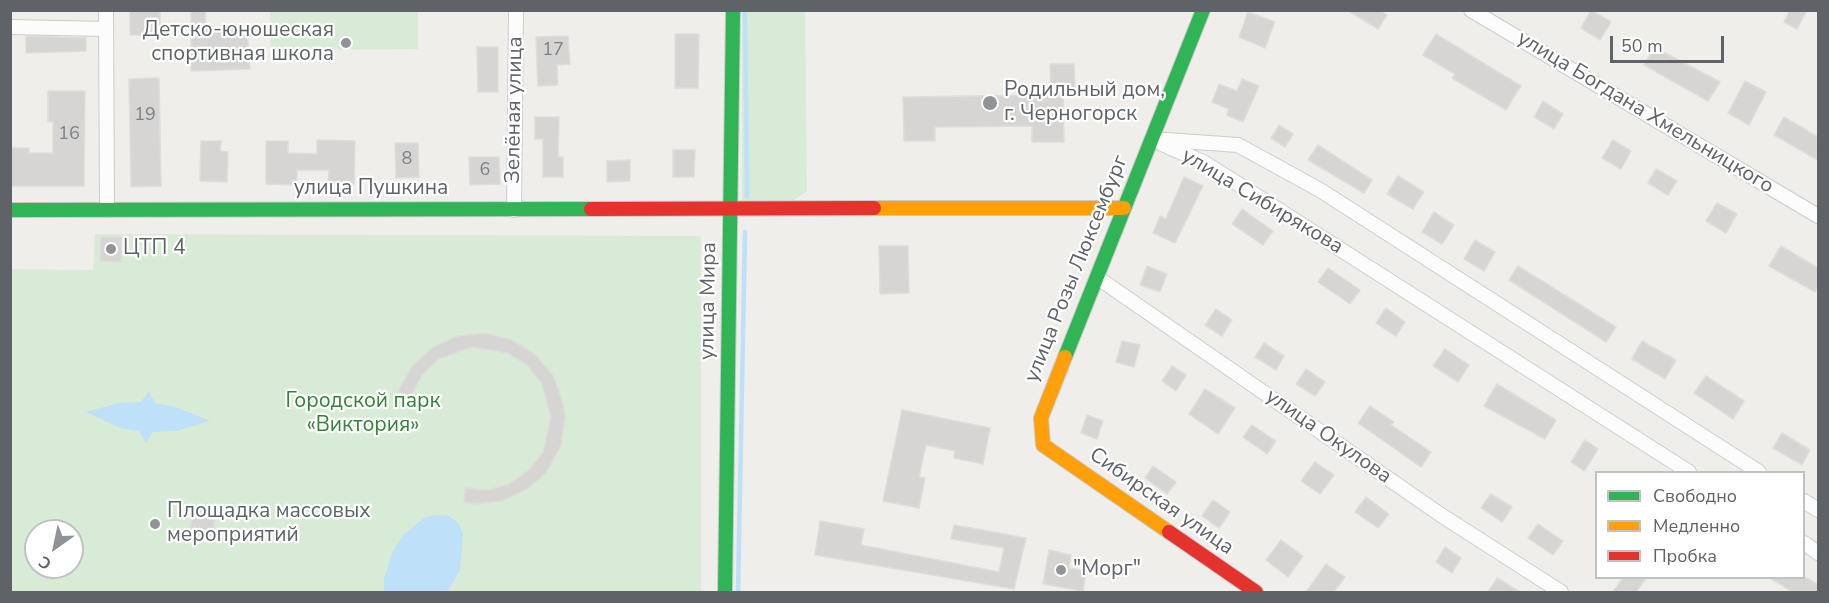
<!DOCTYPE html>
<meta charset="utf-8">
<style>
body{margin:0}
#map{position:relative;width:1829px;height:603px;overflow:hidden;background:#efeeea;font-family:"Nunito Sans",sans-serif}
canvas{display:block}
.frame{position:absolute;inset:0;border:12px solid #5f6368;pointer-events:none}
.legend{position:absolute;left:1595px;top:471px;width:210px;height:108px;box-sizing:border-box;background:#fff;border:2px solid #bfc1c3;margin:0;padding:8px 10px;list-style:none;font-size:18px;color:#5f6368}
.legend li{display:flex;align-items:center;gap:12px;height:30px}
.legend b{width:30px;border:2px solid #bfc1c3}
.north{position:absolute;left:24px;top:519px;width:60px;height:60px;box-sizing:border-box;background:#fff;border:2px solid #bfc1c3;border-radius:50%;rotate:213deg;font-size:16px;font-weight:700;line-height:24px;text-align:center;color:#5f6368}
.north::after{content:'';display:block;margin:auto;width:21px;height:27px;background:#919496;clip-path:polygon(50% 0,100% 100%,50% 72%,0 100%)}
.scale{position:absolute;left:1610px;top:36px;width:114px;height:27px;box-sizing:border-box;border:3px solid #5f6368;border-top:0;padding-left:8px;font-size:18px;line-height:21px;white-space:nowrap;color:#5f6368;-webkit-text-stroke:4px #fff;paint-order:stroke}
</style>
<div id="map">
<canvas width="1829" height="603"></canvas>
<div class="frame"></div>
<ul class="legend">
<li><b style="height:8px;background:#30b455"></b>Свободно</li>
<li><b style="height:8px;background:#ff9f0a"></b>Медленно</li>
<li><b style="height:8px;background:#e5322d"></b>Пробка</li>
</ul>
<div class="north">С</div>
<div class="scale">50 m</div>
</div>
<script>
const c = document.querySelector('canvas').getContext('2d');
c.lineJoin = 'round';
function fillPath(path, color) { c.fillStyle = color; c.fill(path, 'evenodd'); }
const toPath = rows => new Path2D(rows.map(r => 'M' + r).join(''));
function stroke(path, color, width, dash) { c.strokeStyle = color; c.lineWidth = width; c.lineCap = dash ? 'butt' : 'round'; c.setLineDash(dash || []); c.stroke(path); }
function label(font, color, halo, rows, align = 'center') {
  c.font = font + ' "Nunito Sans",sans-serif'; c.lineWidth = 4.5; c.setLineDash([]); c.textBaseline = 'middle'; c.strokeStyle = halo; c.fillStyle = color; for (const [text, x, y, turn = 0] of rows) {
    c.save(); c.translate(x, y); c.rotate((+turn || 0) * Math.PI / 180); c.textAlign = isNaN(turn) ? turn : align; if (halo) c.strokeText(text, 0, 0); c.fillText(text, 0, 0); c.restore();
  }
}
const green = toPath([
 [801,10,805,12,807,191,794,200,742,201,742,11],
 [270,11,418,11,418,49,271,50],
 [95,234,701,236,701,592,11,592,11,269,93,270],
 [36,531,72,531,72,567,36,567]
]);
const water = toPath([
 [149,391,155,403,176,407,210,421,176,431,153,432,146,443,139,431,120,428,86,412,118,403,141,402],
 [435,515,449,516,458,523,463,533,460,571,447,592,384,592,384,579,392,553,402,536,424,518]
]);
const stream = toPath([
 [745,10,747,197],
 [738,592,745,232]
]);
const building = toPath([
 [130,10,160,10,160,35,130,35,130,10],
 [191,10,205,10,206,27,247,28,250,69,191,71,191,10],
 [1347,10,1380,10,1387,15,1378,29,1347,10],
 [1591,10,1611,22,1600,40,1581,28,1591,10],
 [1790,10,1807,10,1797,29,1784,22,1790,10],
 [1248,12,1275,22,1265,48,1239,37,1248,12],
 [675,34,699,34,698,88,675,88,675,34],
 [1436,34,1521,86,1506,110,1452,78,1455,74,1423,55,1436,34],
 [26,36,86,38,86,51,26,53,26,36],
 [568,36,570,64,557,65,558,85,538,86,536,37,568,36],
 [477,47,498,47,498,92,478,92,477,47],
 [1654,47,1720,82,1708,101,1644,65,1654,47],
 [1050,64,1074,64,1075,95,1063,95,1064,142,1032,142,1032,126,935,127,935,141,904,141,903,97,1051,95,1050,64],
 [159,78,161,186,131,187,129,79,159,78],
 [1242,79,1259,86,1243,122,1227,115,1229,109,1212,102,1219,84,1237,91,1242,79],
 [1745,81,1766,92,1749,125,1728,113,1745,81],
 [48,91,85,91,84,186,10,186,10,148,29,148,29,153,53,153,53,122,48,122,48,91],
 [1543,101,1563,114,1554,129,1534,117,1543,101],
 [535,117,559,117,558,157,563,157,563,177,543,177,543,139,535,139,535,117],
 [1784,117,1818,137,1818,160,1774,135,1784,117],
 [1279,125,1293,134,1285,147,1271,138,1279,125],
 [317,140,355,141,354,184,328,183,329,170,297,170,297,185,266,184,266,141,288,141,288,153,317,154,317,140],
 [1613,140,1631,151,1621,169,1602,158,1613,140],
 [201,141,221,141,220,151,228,152,227,182,200,181,201,141],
 [395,143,418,143,419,177,396,178,395,143],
 [1318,145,1372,180,1364,193,1308,160,1318,145],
 [673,150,695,150,694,177,673,177,673,150],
 [469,157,499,157,500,184,470,185,469,157],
 [630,160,630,181,607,182,607,161,630,160],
 [1656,169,1677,181,1668,195,1648,183,1656,169],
 [1398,176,1424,192,1413,209,1387,194,1398,176],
 [1184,177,1203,186,1175,243,1153,233,1160,216,1166,219,1184,177],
 [1717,203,1737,214,1726,233,1706,221,1717,203],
 [1242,209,1273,231,1263,245,1232,224,1242,209],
 [1434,212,1454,225,1442,244,1422,232,1434,212],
 [101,237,122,237,121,262,100,261,101,237],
 [1475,240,1495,252,1484,271,1464,259,1475,240],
 [879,246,908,246,909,293,880,294,879,246],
 [1781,246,1818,268,1818,286,1815,292,1769,266,1781,246],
 [1147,266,1167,274,1160,292,1140,285,1147,266],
 [1518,266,1616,327,1606,342,1509,280,1518,266],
 [1328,268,1360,290,1350,304,1318,282,1328,268],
 [1386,308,1405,322,1396,336,1376,323,1386,308],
 [1216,309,1232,320,1222,336,1205,325,1216,309],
 [485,333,512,340,536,355,554,377,563,403,565,417,561,445,548,470,538,480,527,489,502,501,474,504,464,502,465,488,487,490,509,484,529,470,543,452,551,418,542,384,527,365,507,353,472,347,439,359,422,375,411,396,398,392,411,367,432,348,457,336,485,333],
 [1122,341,1140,345,1134,367,1116,362,1122,341],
 [1642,341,1676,360,1665,379,1632,359,1642,341],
 [1264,343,1284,356,1276,370,1255,357,1264,343],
 [1445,349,1469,365,1458,382,1433,366,1445,349],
 [1172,366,1186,375,1176,391,1162,381,1172,366],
 [1306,369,1325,382,1315,396,1296,384,1306,369],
 [1706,376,1744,401,1733,419,1694,393,1706,376],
 [1497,384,1556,420,1545,439,1484,406,1497,384],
 [1205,389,1235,408,1218,434,1189,414,1205,389],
 [1370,406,1394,422,1391,425,1431,452,1421,467,1358,423,1370,406],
 [902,410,990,428,983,464,954,458,955,451,926,445,919,477,925,478,919,508,883,501,902,410],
 [1087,415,1103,421,1097,439,1081,433,1087,415],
 [1252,425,1276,441,1267,454,1243,437,1252,425],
 [1782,433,1810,450,1802,465,1773,448,1782,433],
 [1585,440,1598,449,1584,471,1571,462,1585,440],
 [1315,462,1334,475,1320,494,1301,481,1315,462],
 [1153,466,1176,482,1167,494,1145,478,1153,466],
 [1491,494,1512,507,1502,522,1481,508,1491,494],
 [1366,497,1389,514,1378,528,1355,512,1366,497],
 [1213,500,1230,512,1219,528,1202,516,1213,500],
 [192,505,215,507,213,537,190,536,192,505],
 [820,521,864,529,861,545,999,572,1004,548,951,539,954,525,1026,538,1014,589,815,555,820,521],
 [1538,524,1563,541,1553,555,1528,538,1538,524],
 [1281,540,1303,556,1288,577,1266,560,1281,540],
 [1445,547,1461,558,1452,573,1436,562,1445,547],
 [1049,550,1071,555,1069,568,1086,571,1083,591,1043,584,1049,550],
 [1326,564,1345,577,1334,592,1306,592,1326,564],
 [1497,578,1520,592,1488,592,1497,578],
 [1623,578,1646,578,1636,592,1613,592,1623,578],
 [1770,578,1807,578,1818,585,1818,592,1793,592,1770,578]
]);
const street = toPath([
 [106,10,107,210],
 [1471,10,1818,216],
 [10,27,106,29],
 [1152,139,1238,145,1320,190,1759,472],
 [1162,144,1203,162,1235,182,1689,472],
 [514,210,516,10],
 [1098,278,1441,515,1561,592],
 [1804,501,1818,510],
 [1804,543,1818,553]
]);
const fast = toPath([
 [10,210,591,209],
 [1065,357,1203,10],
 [725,592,733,10]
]);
const slow = toPath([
 [874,208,1124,208],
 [1065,357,1041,418,1043,445,1169,532]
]);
const jam = toPath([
 [591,209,874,208],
 [1169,532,1256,592]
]);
const markers = [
 [346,43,6,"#919496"],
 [990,103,8,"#919496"],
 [111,249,6,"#919496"],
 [155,524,6,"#919496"],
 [1061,570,6,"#919496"]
];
const numberNames = [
 ["17",553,51],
 ["19",145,116],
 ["16",69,135],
 ["8",407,160],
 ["6",485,171]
];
const poiNames = [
 ["Детско-юношеская",334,31,"right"],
 ["спортивная школа",334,55,"right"],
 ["Родильный дом,",1004,91],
 ["г. Черногорск",1004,115],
 ["ЦТП 4",123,249],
 ["Площадка массовых",167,512],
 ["мероприятий",167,536],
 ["\"Морг\"",1073,570]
];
const streetNames = [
 ["Зелёная улица",515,110,-89],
 ["улица Богдана Хмельницкого",1645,113,31],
 ["улица Пушкина",371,189],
 ["улица Сибирякова",1262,202,31],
 ["улица Розы Люксембург",1077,269,-68],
 ["улица Мира",709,301,-89],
 ["улица Окулова",1328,437,35],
 ["Сибирская улица",1161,502,35]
];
const parkNames = [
 ["Городской парк",363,402],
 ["«Виктория»",363,426]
];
fillPath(green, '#d8ebd6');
fillPath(water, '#bfe0f9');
stroke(stream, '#bfe0f9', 4.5);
fillPath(building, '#d6d5d3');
stroke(building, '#deddd9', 1.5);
stroke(street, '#cbcccc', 16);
stroke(fast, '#cacacb', 16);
stroke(slow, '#cacacb', 16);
stroke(jam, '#cacacb', 16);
stroke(street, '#fdfcfc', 14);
stroke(fast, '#30b455', 14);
stroke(slow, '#ff9f0a', 14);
stroke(jam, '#e5322d', 14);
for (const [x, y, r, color] of markers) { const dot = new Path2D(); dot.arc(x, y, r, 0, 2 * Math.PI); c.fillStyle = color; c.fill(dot); stroke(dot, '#fff', 2); }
label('18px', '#7e8184', null, numberNames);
label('21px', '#5f6368', '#fff', poiNames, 'left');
label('21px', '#5f6368', '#fff', streetNames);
label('21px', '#348238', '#fff', parkNames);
</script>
